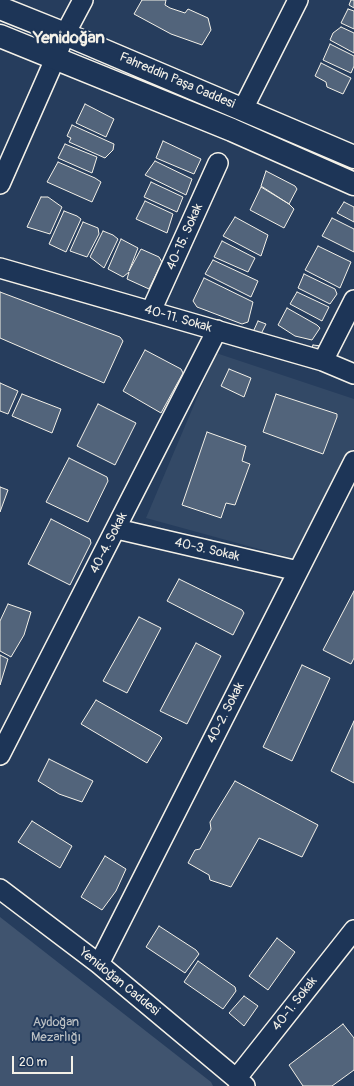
<!DOCTYPE html>
<meta charset="utf-8">
<style>
body{margin:0}
#map{position:relative;width:354px;height:1086px;overflow:hidden;background:#263d5d;font-family:Pangolin,sans-serif}
canvas{display:block}
.scale{position:absolute;left:12px;top:1056px;width:61px;height:18px;box-sizing:border-box;border:2px solid #f4f1e8;border-top:0;padding-left:5px;font-size:12px;line-height:14px;white-space:nowrap;color:#f4f1e8;-webkit-text-stroke:3px #1d3557;paint-order:stroke}
</style>
<div id="map">
<canvas width="354" height="1086"></canvas>
<div class="scale">20 m</div>
</div>
<script>
const c = document.querySelector('canvas').getContext('2d');
c.lineJoin = 'round';
function fillPath(path, color) { c.fillStyle = color; c.fill(path, 'evenodd'); }
const toPath = rows => new Path2D(rows.map(r => 'M' + r).join(''));
function stroke(path, color, width, dash) { c.strokeStyle = color; c.lineWidth = width; c.lineCap = dash ? 'butt' : 'round'; c.setLineDash(dash || []); c.stroke(path); }
function label(font, color, halo, rows, align = 'center') {
  c.font = font + ' Pangolin,sans-serif'; c.lineWidth = 4; c.setLineDash([]); c.textBaseline = 'middle'; c.strokeStyle = halo; c.fillStyle = color; for (const [text, x, y, turn = 0] of rows) {
    c.save(); c.translate(x, y); c.rotate((+turn || 0) * Math.PI / 180); c.textAlign = isNaN(turn) ? turn : align; if (halo) c.strokeText(text, 0, 0); c.fillText(text, 0, 0); c.restore();
  }
}
const built = toPath([
 [216,353,354,399,354,448,299,560,146,518]
]);
const green = toPath([
 [0,917,211,1082,213,1086,0,1086]
]);
const building = toPath([
 [142,0,166,0,165,5,170,8,185,13,188,9,208,18,211,30,202,45,171,34,134,14,142,0],
 [351,0,354,0,354,8,349,5,351,0],
 [348,9,354,11,354,29,341,23,348,9],
 [341,27,354,33,354,53,330,40,333,33,341,27],
 [330,44,354,56,354,66,351,73,323,60,330,44],
 [321,63,351,78,343,94,327,87,326,82,315,76,321,63],
 [85,104,114,119,106,137,76,123,85,104],
 [72,125,114,144,113,150,105,158,69,142,71,138,67,136,72,125],
 [163,141,201,159,194,174,156,158,163,141],
 [65,144,97,157,92,173,58,158,65,144],
 [155,161,192,179,186,195,145,175,155,161],
 [58,162,95,178,101,182,92,202,47,182,58,162],
 [266,171,295,186,297,189,289,204,261,186,266,171],
 [151,182,183,197,177,212,144,197,151,182],
 [261,187,289,204,294,209,284,228,250,210,261,187],
 [41,197,48,197,62,207,50,234,27,227,41,197],
 [145,201,173,214,167,233,136,219,145,201],
 [344,202,354,207,354,222,337,213,344,202],
 [64,211,77,216,81,219,66,252,49,244,64,211],
 [235,217,268,235,261,256,223,236,235,217],
 [332,218,354,229,354,252,322,236,332,218],
 [83,222,98,228,99,234,87,257,70,251,83,222],
 [103,231,113,235,118,239,104,268,90,257,103,231],
 [121,239,138,248,129,271,141,249,159,257,162,262,149,289,127,279,129,272,123,277,108,269,121,239],
 [222,241,255,258,248,272,214,257,222,241],
 [318,246,351,262,340,288,305,270,318,246],
 [213,260,258,281,251,297,205,274,213,260],
 [304,274,335,289,337,294,330,304,298,288,304,274],
 [204,278,253,302,248,322,242,324,197,307,193,301,204,278],
 [0,292,120,337,123,341,104,383,0,338,0,292],
 [297,292,329,307,322,321,290,304,297,292],
 [287,308,317,325,320,328,312,340,295,336,278,325,287,308],
 [258,321,266,324,259,338,253,332,258,321],
 [313,345,321,346,317,358,309,355,313,345],
 [145,350,181,369,183,373,161,413,123,391,145,350],
 [229,369,251,378,244,397,221,386,229,369],
 [0,383,18,391,8,414,0,411,0,383],
 [22,394,61,409,52,433,12,416,22,394],
 [276,394,337,414,337,417,323,454,263,432,276,394],
 [98,404,136,423,115,465,77,446,98,404],
 [207,432,246,446,242,461,250,464,235,505,226,503,221,518,182,505,207,432],
 [69,458,107,477,108,481,88,522,46,502,69,458],
 [0,487,8,490,0,512,0,487],
 [51,519,90,539,91,543,70,585,28,564,51,519],
 [179,579,242,610,244,613,233,635,167,601,179,579],
 [354,591,354,658,351,664,323,650,354,591],
 [8,604,31,612,24,635,11,657,0,651,0,621,8,604],
 [139,617,161,628,127,693,103,681,139,617],
 [196,643,221,656,187,724,160,711,196,643],
 [0,655,8,659,0,685,0,655],
 [302,665,330,678,292,761,263,747,302,665],
 [96,700,160,736,162,738,147,763,81,724,96,700],
 [354,721,354,783,331,771,354,721],
 [49,759,93,781,82,802,59,794,38,781,49,759],
 [235,781,318,825,302,857,259,838,231,887,210,880,209,875,188,863,195,850,200,849,211,829,210,822,235,781],
 [32,821,72,846,60,868,18,842,32,821],
 [105,856,126,869,116,891,102,910,81,897,105,856],
 [159,926,196,950,199,954,185,973,146,947,159,926],
 [277,938,295,952,268,990,249,976,277,938],
 [198,961,235,987,236,991,223,1009,184,982,198,961],
 [244,996,258,1006,244,1026,229,1013,244,996],
 [343,1024,354,1038,354,1070,332,1086,303,1086,289,1065,343,1024]
]);
const minor = toPath([
 [243,109,298,0],
 [0,184,55,59,65,34,83,0],
 [0,268,323,361,354,374],
 [151,311,218,163],
 [323,361,354,300],
 [117,529,298,571],
 [0,755,217,330],
 [0,889,99,964,245,1086],
 [99,964,354,461],
 [236,1079,354,930]
]);
const primary = toPath([
 [0,8,65,34,354,157],
 [0,36,232,130,354,184]
]);
const streetNames = [
 ["Fahreddin Paşa Caddesi",177,81,23],
 ["40-15. Sokak",185,237,-66],
 ["40-11. Sokak",178,319,16],
 ["40-4. Sokak",109,543,-63],
 ["40-3. Sokak",207,550,13],
 ["40-2. Sokak",226,713,-63],
 ["Yenidoğan Caddesi",119,982,39],
 ["40-1. Sokak",295,1004,-52]
];
const parkNames = [
 ["Aydoğan",56,1023],
 ["Mezarlığı",56,1038]
];
const districtNames = [
 ["Yenidoğan",69,39]
];
fillPath(built, '#334966');
fillPath(green, '#40546f');
fillPath(building, '#52647b');
stroke(building, '#f4f1e8', 1);
stroke(minor, '#f4f1e8', 22);
stroke(primary, '#f4f1e8', 25);
stroke(minor, '#1d3557', 19);
stroke(primary, '#1d3557', 22);
label('13px', '#f4f1e8', '#1d3557', streetNames);
label('13px', '#bec2c4', '#1d3557', parkNames);
label('bold 17px', '#f4f1e8', '#1d3557', districtNames);
</script>
